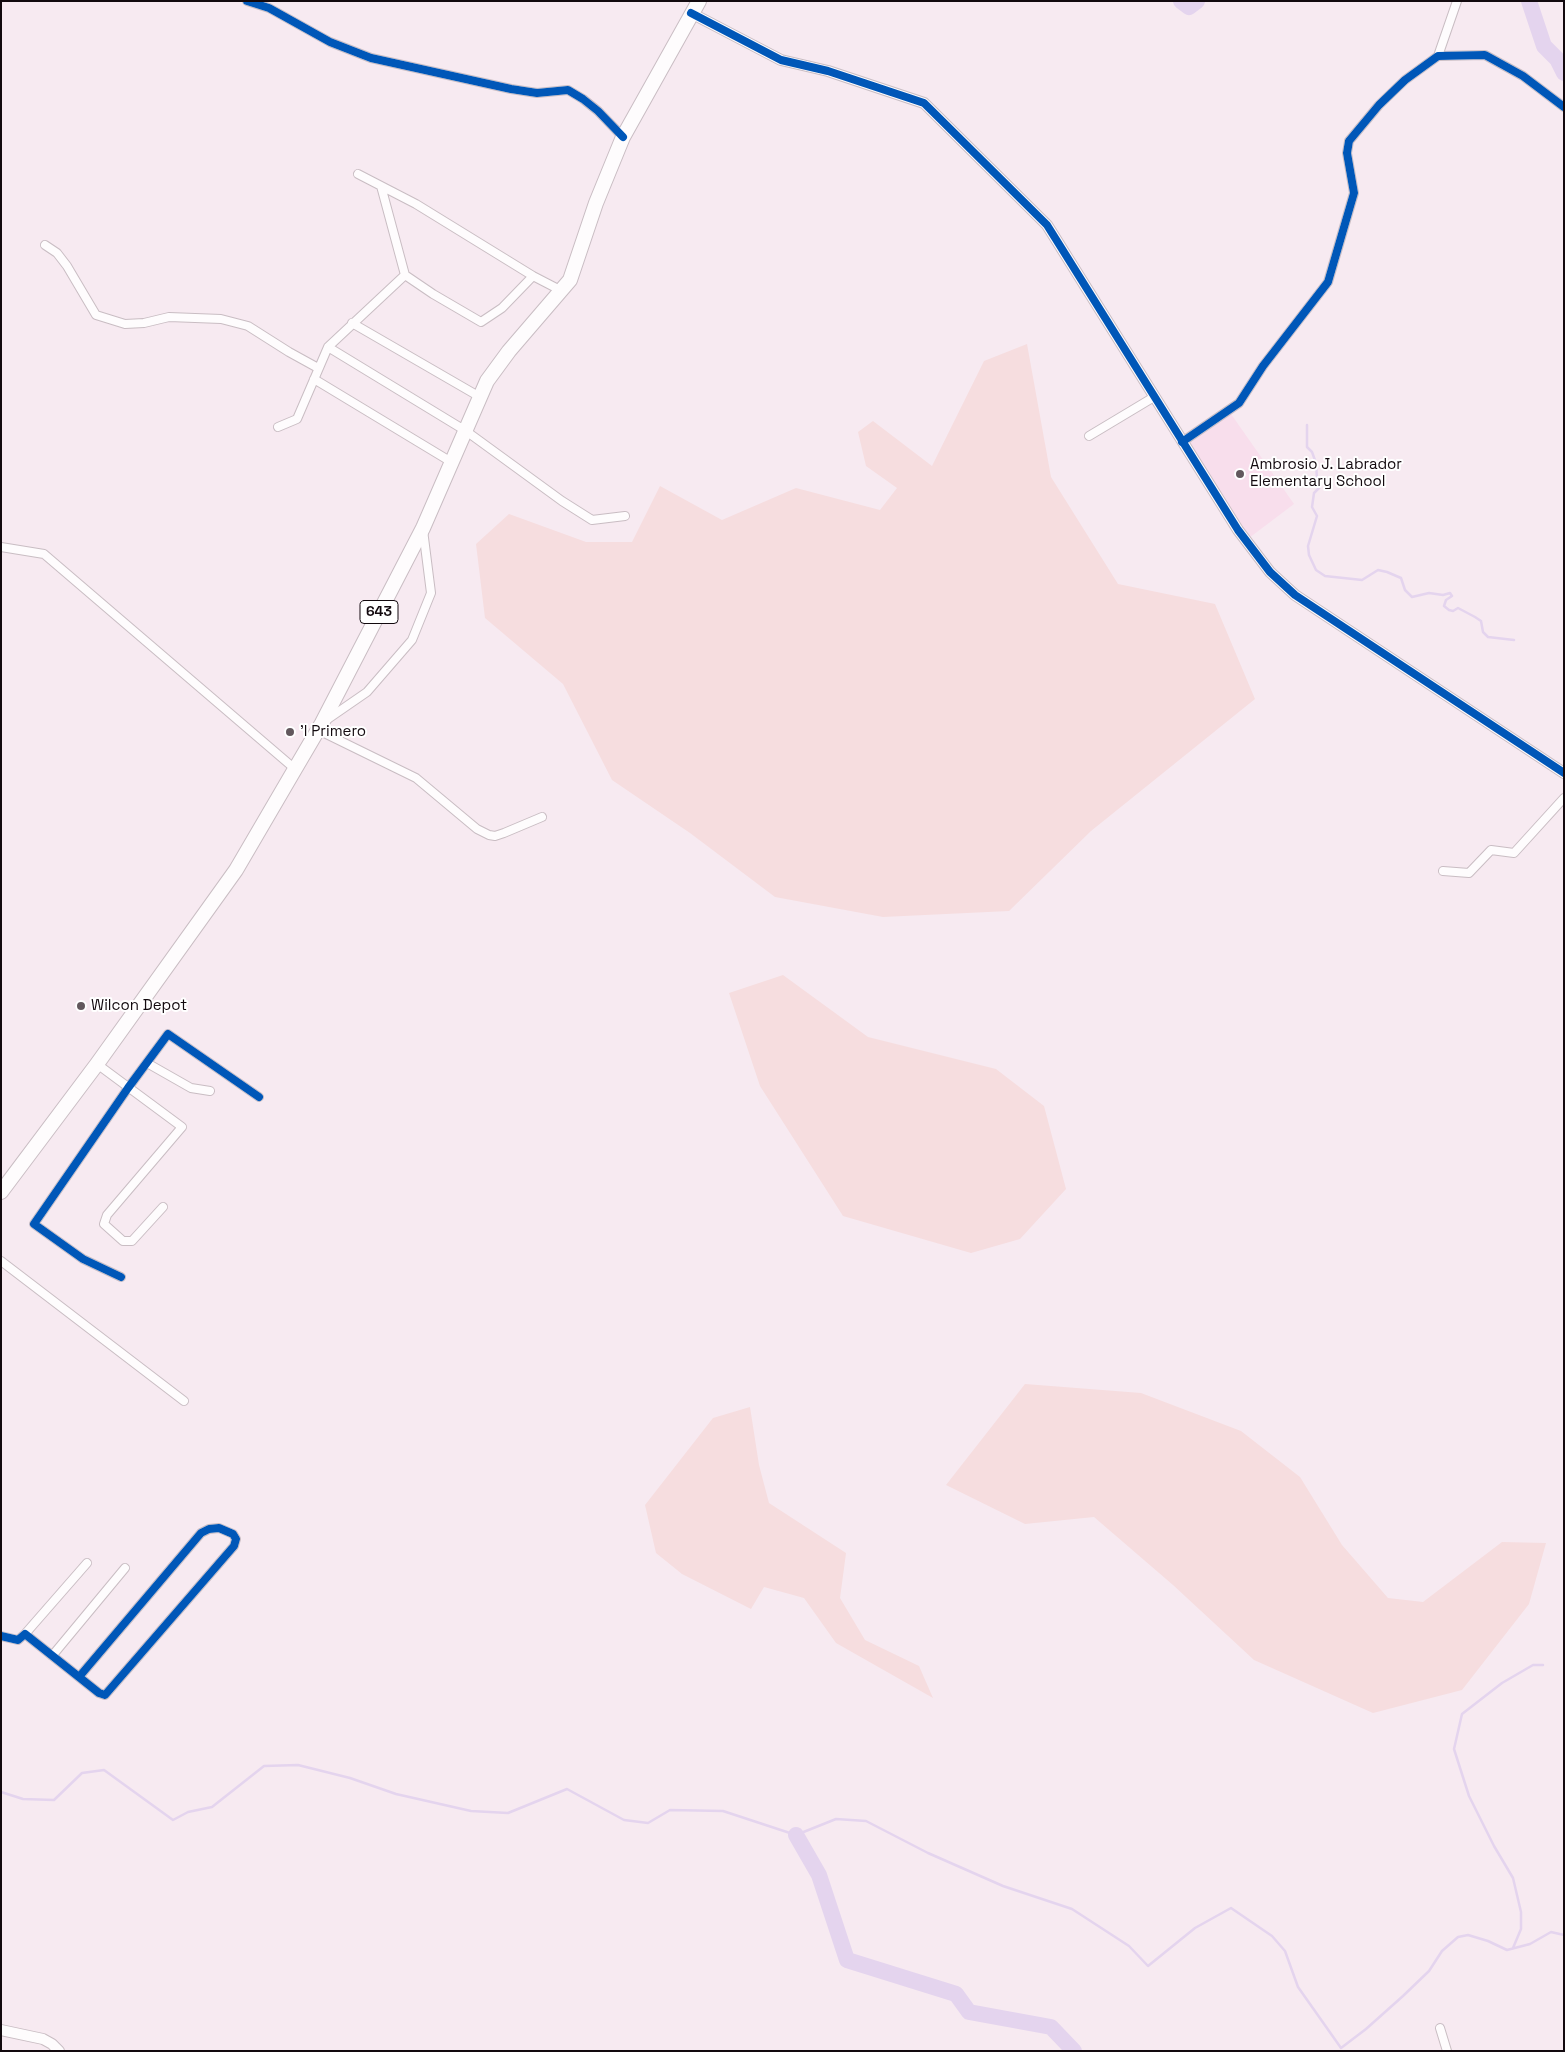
<!DOCTYPE html>
<style>
body{margin:0}
#map{position:relative;width:1565px;height:2052px;overflow:hidden;background:#f7eaf1;font-family:"Space Grotesk",sans-serif}
canvas{display:block}
.frame{position:absolute;inset:0;border:2px solid #12090e;pointer-events:none}
</style>
<div id="map">
<canvas width="1565" height="2052"></canvas>
<div class="frame"></div>
</div>
<script>
const c = document.querySelector('canvas').getContext('2d');
c.lineJoin = 'round';
function fillPath(path, color) { c.fillStyle = color; c.fill(path, 'evenodd'); }
const toPath = rows => new Path2D(rows.map(r => 'M' + r).join(''));
function stroke(path, color, width, dash) { c.strokeStyle = color; c.lineWidth = width; c.lineCap = dash ? 'butt' : 'round'; c.setLineDash(dash || []); c.stroke(path); }
function label(font, color, halo, rows, align = 'center') {
  c.font = font + ' "Space Grotesk",sans-serif'; c.lineWidth = 4; c.setLineDash([]); c.textBaseline = 'middle'; c.strokeStyle = halo; c.fillStyle = color; for (const [text, x, y, turn = 0] of rows) {
    c.save(); c.translate(x, y); c.rotate((+turn || 0) * Math.PI / 180); c.textAlign = isNaN(turn) ? turn : align; if (halo) c.strokeText(text, 0, 0); c.fillText(text, 0, 0); c.restore();
  }
}
const built = toPath([
 [1231,414,1294,504,1249,538,1187,445]
]);
const green = toPath([
 [1027,344,1051,477,1118,584,1215,604,1255,699,1091,831,1009,911,883,917,775,897,690,833,612,780,563,684,485,618,476,544,509,514,586,542,632,542,660,486,722,520,796,488,880,510,897,488,866,466,858,432,873,421,932,466,984,361],
 [783,975,868,1037,996,1069,1044,1106,1066,1189,1020,1239,971,1253,843,1216,760,1086,729,993],
 [1025,1384,1141,1393,1241,1431,1300,1477,1342,1545,1388,1598,1423,1602,1502,1542,1546,1543,1529,1604,1462,1690,1373,1713,1254,1660,1173,1585,1094,1517,1025,1524,946,1485],
 [750,1407,759,1465,769,1503,846,1553,840,1598,865,1640,919,1666,933,1698,836,1643,804,1598,764,1587,751,1609,682,1574,656,1553,645,1505,713,1418]
]);
const stream = toPath([
 [1307,425,1307,447,1312,452,1316,463,1317,479,1320,487,1314,493,1312,507,1317,516,1308,546,1309,555,1316,570,1325,576,1362,580,1378,570,1387,572,1401,578,1405,590,1412,597,1429,593,1443,595,1450,593,1452,596,1446,600,1444,606,1449,610,1453,611,1458,608,1475,617,1481,621,1483,632,1488,637,1514,640],
 [1,1792,23,1799,54,1800,82,1773,104,1770,173,1820,188,1812,212,1807,264,1766,298,1765,350,1778,396,1794,471,1811,508,1813,567,1789,624,1820,648,1823,670,1810,723,1811,796,1835,836,1819,866,1821,928,1853,1003,1886,1072,1909,1129,1946,1148,1966,1195,1928,1231,1908,1272,1936,1285,1951,1298,1987,1341,2048,1366,2029,1403,1996,1429,1971,1442,1951,1458,1937,1468,1935,1488,1941,1507,1950,1530,1944,1551,1932,1564,1935],
 [1513,1948,1521,1929,1521,1912,1513,1878,1494,1846,1469,1796,1454,1749,1462,1714,1502,1683,1533,1665,1543,1665]
]);
const river = toPath([
 [1181,1,1189,7,1197,1],
 [1529,1,1544,46,1557,59,1564,73],
 [796,1835,819,1875,847,1960,956,1994,969,2012,1051,2027,1074,2051]
]);
const minor = toPath([
 [247,1,269,8,330,42,371,58,511,89,537,93,568,90,583,99,598,111,623,137],
 [1438,56,1457,1],
 [358,174,416,204,533,276,562,291],
 [381,186,405,275],
 [45,245,57,253,67,266,96,315,125,324,144,323,169,317,221,319,248,326,289,352,318,368],
 [352,323,480,397],
 [328,347,466,431,562,501,592,520,625,516],
 [314,379,453,463],
 [278,427,297,419,328,347,405,275,433,294,481,322,502,308,533,276],
 [1089,436,1154,397],
 [1182,442,1239,403,1263,366,1328,282,1354,193,1347,153,1349,141,1379,105,1405,80,1438,56,1485,55,1523,76,1564,107],
 [1,547,44,554,295,769],
 [325,721,367,692,412,640,431,593,423,530],
 [318,730,416,778,477,829,489,835,495,836,504,833,542,817],
 [1443,871,1469,873,1491,850,1514,853,1564,798],
 [147,1063,191,1088,210,1091],
 [97,1064,182,1127,107,1215,104,1224,123,1241,132,1241,163,1207],
 [1,1261,184,1401],
 [121,1277,83,1259,34,1224,128,1088,168,1034,259,1097],
 [25,1634,87,1563],
 [1,1636,18,1640,25,1634,99,1693,105,1695,234,1546,236,1539,233,1534,219,1528,209,1529,201,1533,79,1677],
 [52,1656,125,1568],
 [1440,2028,1447,2051]
]);
const tertiary = toPath([
 [691,13,781,60,828,71,924,103,1047,225,1238,530,1270,572,1295,595,1564,773],
 [1,2030,43,2039,52,2044,59,2051]
]);
const trunk = toPath([
 [1,1192,97,1064,236,870,295,769,322,723,423,528,487,381,509,351,570,280,596,203,623,137,699,1]
]);
const cycleway = toPath([
 [247,1,269,8,330,42,371,58,511,89,537,93,568,90,583,99,598,111,623,137],
 [691,13,781,60,828,71,924,103,1047,225,1238,530,1270,572,1295,595,1564,773],
 [1182,442,1239,403,1263,366,1328,282,1354,193,1347,153,1349,141,1379,105,1405,80,1438,56,1485,55,1523,76,1564,107],
 [121,1277,83,1259,34,1224,128,1088,168,1034,259,1097],
 [1,1636,18,1640,25,1634,99,1693,105,1695,234,1546,236,1539,233,1534,219,1528,209,1529,201,1533,79,1677]
]);
const markers = [
 [1240,474,5,"#62585d"],
 [290,732,5,"#62585d"],
 [81,1006,5,"#62585d"]
];
const shields = [
 [379,612,38]
];
const shieldNames = [
 ["643",379,612]
];
const poiNames = [
 ["Ambrosio J. Labrador",1250,465],
 ["Elementary School",1250,482],
 ["'l Primero",300,732],
 ["Wilcon Depot",91,1006]
];
fillPath(built, '#f8deec');
fillPath(green, '#f6dddf');
stroke(stream, '#e4d4ee', 2.5);
stroke(river, '#e4d4ee', 16);
stroke(minor, '#c9bdc3', 10);
stroke(tertiary, '#c9bdc3', 12);
stroke(trunk, '#c9bdc3', 16);
stroke(minor, '#fefcfd', 8);
stroke(tertiary, '#fefcfd', 10);
stroke(trunk, '#fefcfd', 14);
stroke(cycleway, '#0057b8', 8);
for (const [x, y, r, color] of markers) { const dot = new Path2D(); dot.arc(x, y, r, 0, 2 * Math.PI); c.fillStyle = color; c.fill(dot); stroke(dot, '#fff', 2); }
for (const [x, y, w] of shields) { const box = new Path2D(); box.roundRect(x - w / 2, y - 11.5, w, 23, 4); c.fillStyle = '#fff'; c.fill(box); stroke(box, '#12090e', 1); }
label('bold 14px', '#12090e', null, shieldNames);
label('15px', '#12090e', '#fff', poiNames, 'left');
</script>
